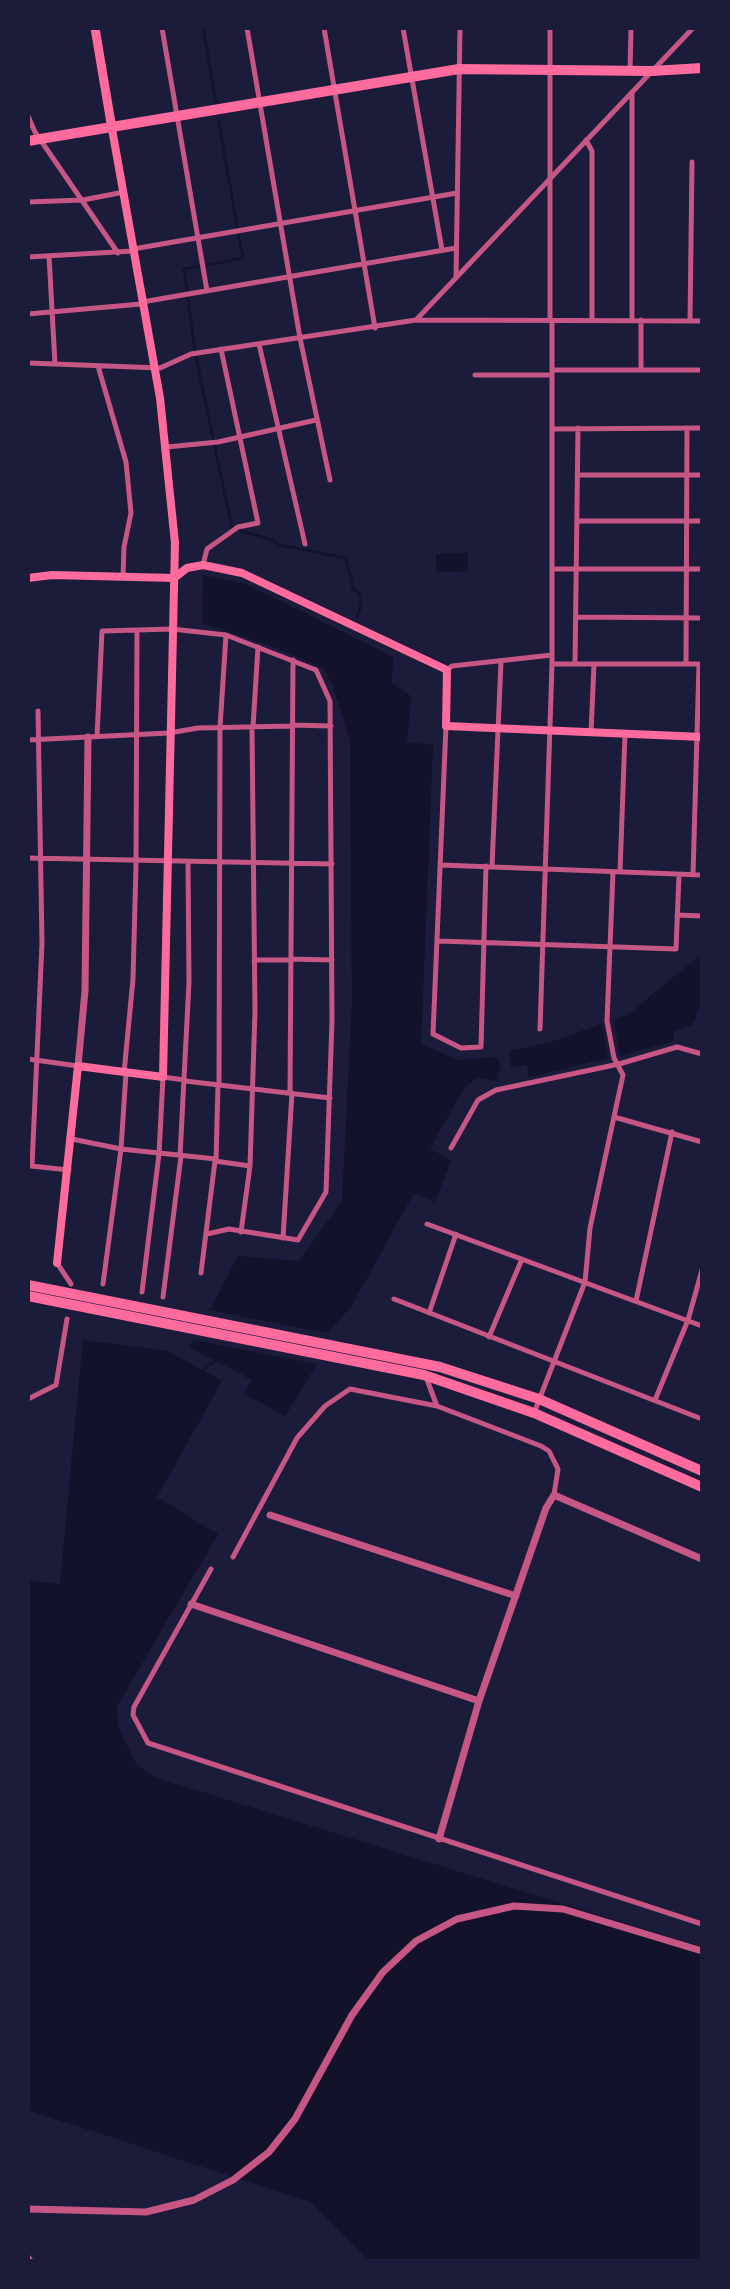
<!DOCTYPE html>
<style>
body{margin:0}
#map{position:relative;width:730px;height:2289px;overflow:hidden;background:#1b1b3a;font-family:Arial,sans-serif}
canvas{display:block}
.frame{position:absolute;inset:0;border:30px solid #1b1b3a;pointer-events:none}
</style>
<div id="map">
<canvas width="730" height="2289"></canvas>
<div class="frame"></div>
</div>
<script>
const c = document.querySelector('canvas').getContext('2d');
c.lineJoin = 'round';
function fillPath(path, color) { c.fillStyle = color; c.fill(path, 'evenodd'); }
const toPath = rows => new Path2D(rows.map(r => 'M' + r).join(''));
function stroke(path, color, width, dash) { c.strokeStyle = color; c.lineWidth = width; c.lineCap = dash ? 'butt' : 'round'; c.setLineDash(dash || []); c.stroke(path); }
const water = toPath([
 [468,553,468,571,436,572,436,554],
 [203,575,246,584,393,657,392,683,411,696,407,742,433,745,421,1044,459,1060,498,1057,501,1071,497,1072,499,1081,477,1078,464,1088,430,1149,451,1160,435,1202,414,1193,351,1307,327,1333,210,1310,238,1256,299,1261,342,1201,352,1004,350,740,332,683,323,668,277,648,202,623],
 [702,954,702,997,693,1025,674,1031,674,1041,620,1056,614,1020,627,1015],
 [602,1024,608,1058,529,1077,527,1065,511,1067,509,1051,551,1042],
 [83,1340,168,1351,222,1381,157,1497,218,1534,117,1706,118,1727,136,1764,154,1777,702,1947,702,2261,369,2261,310,2202,28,2110,28,1581,60,1584],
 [194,1340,317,1364,285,1416,244,1394,252,1380,189,1347]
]);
const stream = toPath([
 [203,28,216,102],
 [219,122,237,227],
 [207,265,243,258,238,234],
 [187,290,184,269,200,266],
 [188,298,195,353,232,528],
 [240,531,273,540,280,545,346,558,353,588,360,595,361,606,357,617],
 [203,1370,216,1360]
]);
const minor = toPath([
 [162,28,207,291],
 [247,28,300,338,330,480],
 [324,28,375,328],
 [403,28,442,250],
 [630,71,631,28],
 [632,92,632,320],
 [28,116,35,132,118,253],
 [586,140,592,151,592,320],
 [28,202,83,200,124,192],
 [133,249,457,193],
 [49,256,55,364],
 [28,257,133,251],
 [456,277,460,28],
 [142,302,456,248],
 [28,314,141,304],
 [416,320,693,28],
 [550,320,550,28],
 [641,320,641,370],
 [690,321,692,162],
 [259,344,305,544],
 [28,363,160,368,191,354,416,320,702,321],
 [98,366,126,462,131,513,124,547,123,577],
 [552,370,702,370],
 [475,375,552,375],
 [552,429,702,428],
 [167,447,218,442,316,420],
 [578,475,702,475],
 [577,521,702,521],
 [203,565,207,549,238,527,258,523,221,349],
 [552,569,702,569],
 [577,617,702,618],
 [552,664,699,664],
 [575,664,578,428],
 [686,664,687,428],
 [447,670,452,666,552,655],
 [292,725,331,726],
 [446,726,433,1034,461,1048,481,1047,486,866],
 [253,727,258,647],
 [591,733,594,664],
 [97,737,102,631,172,629,226,635,316,670,330,701,332,1021,326,1192,298,1240,229,1229,207,1234],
 [28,740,169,733,198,728,292,726],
 [28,858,332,864],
 [441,865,702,875],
 [492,866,501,662],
 [620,872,625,734],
 [693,875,699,664],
 [677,915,702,916],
 [439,941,676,949,679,875],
 [291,959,332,960],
 [254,960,291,960],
 [540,1029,552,664,552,320],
 [28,1059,78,1066],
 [124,1073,133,979,136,865,137,631],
 [185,1081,330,1098],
 [219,1085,220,727,226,635],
 [290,1093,293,660],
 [614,1117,702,1142],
 [72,1139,121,1149,216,1159],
 [451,1148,478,1100,496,1090,619,1064,677,1047,702,1054],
 [180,1156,189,982,188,862],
 [216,1161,218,1085],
 [31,1166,69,1170],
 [32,1166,42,943,38,711],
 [427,1224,702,1326],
 [241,1232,250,1166,255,1011,252,728],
 [283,1238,292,1093],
 [57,1263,71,1284],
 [201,1273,215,1161,250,1166],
 [103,1284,121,1149,126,1073],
 [142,1292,159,1154,163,1077,185,1080],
 [163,1297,181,1156],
 [394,1299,702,1419],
 [636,1301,672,1132],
 [429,1313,456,1234],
 [489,1337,522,1259],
 [426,1377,437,1406],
 [28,1399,56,1385,67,1319],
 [655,1400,688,1320,702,1270],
 [534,1413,585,1282,590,1228,623,1075,614,1058,607,1021,613,872],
 [233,1557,297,1438,325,1406,350,1389,437,1406,541,1446,549,1451,558,1469,554,1495],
 [211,1569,134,1707,133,1715,148,1743,702,1924]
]);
const tertiary = toPath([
 [78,1066,85,991,88,737],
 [270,1515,516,1596],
 [191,1604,479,1701],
 [439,1839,479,1701,546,1508,554,1495,702,1559],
 [28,2209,146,2212,194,2200,233,2180,269,2152,295,2119,352,2015,383,1972,416,1941,457,1919,514,1906,563,1909,702,1951],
 [28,2258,30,2261]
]);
const secondary = toPath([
 [28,578,52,575,174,578,187,568,203,565,242,573,447,670,446,726,702,737],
 [57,1263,78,1066,163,1077,175,543,160,398,112,129]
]);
const primary = toPath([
 [95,28,112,129]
]);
const trunk = toPath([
 [28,141,459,69,652,71,702,68],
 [28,1285,440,1367,539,1399,702,1471],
 [28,1296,424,1375,534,1413,702,1487]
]);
fillPath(water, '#12122b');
stroke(stream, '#12122b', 2.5);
stroke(minor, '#c65784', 5);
stroke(tertiary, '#c65784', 7);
stroke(secondary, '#ff6b9d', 8);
stroke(primary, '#ff6b9d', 9);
stroke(trunk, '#ff6b9d', 10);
</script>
